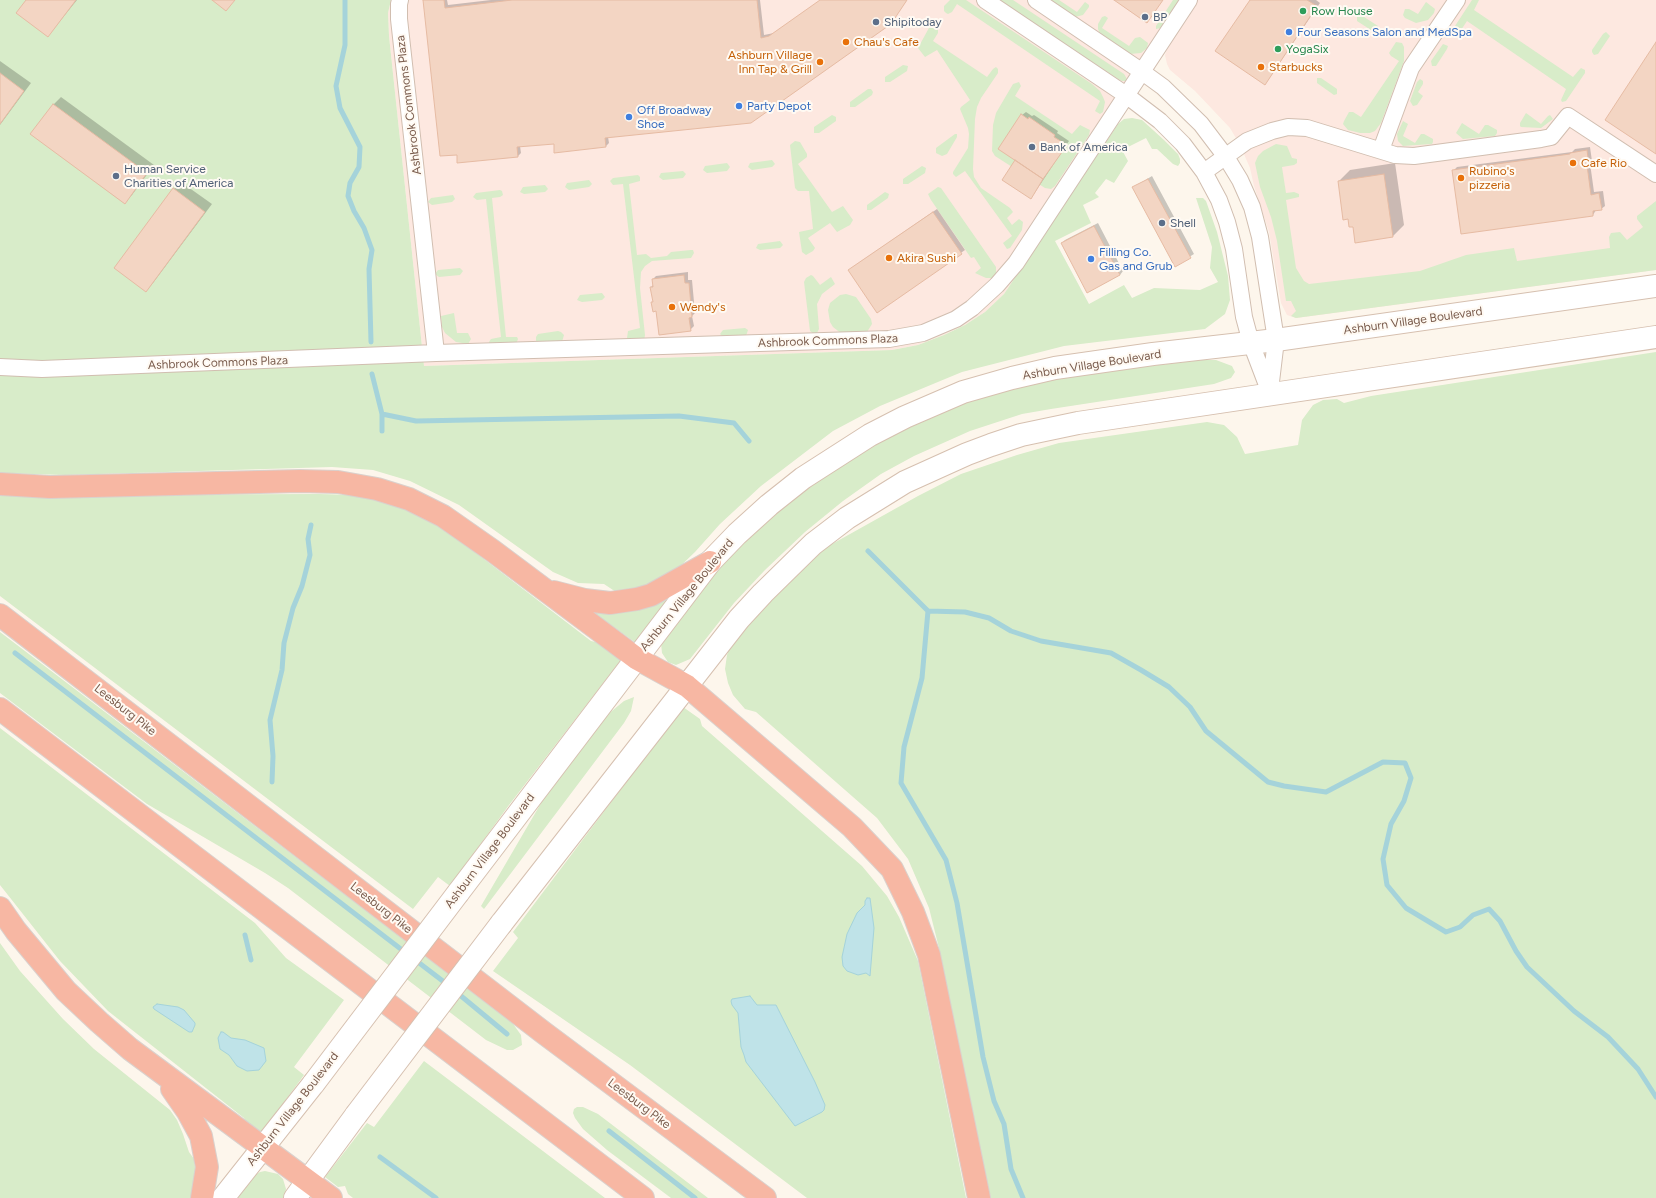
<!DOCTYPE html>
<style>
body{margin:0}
canvas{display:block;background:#fdf6ec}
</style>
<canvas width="1656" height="1198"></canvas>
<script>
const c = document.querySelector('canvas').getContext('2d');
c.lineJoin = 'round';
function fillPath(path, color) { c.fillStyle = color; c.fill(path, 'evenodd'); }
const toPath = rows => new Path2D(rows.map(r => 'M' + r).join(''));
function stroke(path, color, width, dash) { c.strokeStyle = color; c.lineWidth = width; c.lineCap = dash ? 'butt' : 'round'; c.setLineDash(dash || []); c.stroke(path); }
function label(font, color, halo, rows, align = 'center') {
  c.font = font + ' Figtree,sans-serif'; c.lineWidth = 4; c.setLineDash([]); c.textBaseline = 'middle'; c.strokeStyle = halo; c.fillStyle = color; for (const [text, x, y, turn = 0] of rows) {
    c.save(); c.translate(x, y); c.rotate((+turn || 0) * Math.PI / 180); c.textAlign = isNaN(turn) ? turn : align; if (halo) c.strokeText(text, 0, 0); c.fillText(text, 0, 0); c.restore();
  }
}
const commercial = toPath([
 [391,0,1656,0,1656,270,1304,317,1296,318,1287,315,1281,303,1269,232,1254,186,1250,168,1240,145,1230,128,1195,91,1170,70,1167,64,1165,55,1167,50,1004,294,985,312,965,325,944,335,918,345,892,350,424,366,389,36,388,13]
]);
const green = toPath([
 [0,0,391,0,388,13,389,36,424,366,892,350,918,345,944,335,965,325,985,312,1004,294,1118,124,1124,119,1132,118,1142,120,1164,140,1178,154,1180,159,1180,163,1178,166,1173,164,1157,149,1152,149,1146,138,1122,150,1128,161,1114,183,1106,179,1095,193,1099,197,1083,205,1091,223,1055,241,1089,304,1124,285,1132,298,1154,288,1200,290,1218,282,1210,268,1212,247,1196,198,1203,198,1206,201,1217,232,1228,276,1230,300,1225,314,1205,329,1064,346,962,372,880,406,833,431,761,486,720,524,695,552,670,576,644,588,619,594,604,584,578,583,553,572,459,505,410,481,373,470,332,467,65,475,0,473],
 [950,0,966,0,1092,84,1100,91,1103,97,1105,102,1103,112,1100,114,1095,111,1100,101,957,4,952,12,948,14,946,13,944,11,944,6],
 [999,0,1013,0,1124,74,1127,79,1126,81,1122,81,1118,79],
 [1047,0,1059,0,1077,12,1085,2,1089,5,1089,7,1083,15,1075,17],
 [1173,0,1180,0,1161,28,1156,29,1156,26],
 [1472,0,1479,0,1474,10,1573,77,1580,69,1581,68,1585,70,1585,73,1566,101,1562,102,1561,100,1566,89,1467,21,1461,30,1457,31,1455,30,1455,26],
 [1426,2,1435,9,1434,13,1428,20,1416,23,1405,18,1403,15,1405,9,1409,9,1418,14],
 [1361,15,1378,26,1379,30,1378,32,1374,32,1357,21,1357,16],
 [1105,16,1108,18,1102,28,1129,46,1135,38,1140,37,1148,43,1147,48,1141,53,1130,54,1100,34,1098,29,1098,24,1102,17],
 [930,26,937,26,938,29,938,33,933,41,987,77,993,69,996,67,998,69,998,73,981,98,977,107,975,119,973,169,974,177,981,188,1010,208,1013,212,1007,218,1012,225,1019,219,1023,222,1022,230,1010,248,1007,249,1003,243,1012,236,965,171,956,177,953,174,953,172,968,148,969,134,968,128,960,109,961,107,970,100,937,50,925,57,918,48],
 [1606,32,1610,36,1598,54,1594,55,1592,52,1592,50,1603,34],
 [1396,42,1402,43,1404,47,1404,61,1381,123,1375,131,1370,133,1360,133,1348,130,1343,124,1344,121,1349,112,1353,112,1361,117,1399,61,1391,56,1389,53],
 [1443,44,1448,46,1447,49,1436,66,1432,66,1431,61],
 [903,65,908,66,907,71,890,82,885,82,885,77],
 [1317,78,1321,78,1337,89,1337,94,1334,95,1317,83],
 [1420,79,1423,81,1423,84,1418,92,1423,96,1417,105,1413,106,1410,101,1417,82],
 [1019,82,1021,86,1015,96,1072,134,1080,125,1090,130,1089,135,1055,186,1051,189,1045,188,995,156,992,151,993,125,996,113,1013,84],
 [868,89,871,89,873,92,872,95,855,107,850,107,850,102],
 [1526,113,1541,124,1548,116,1550,115,1553,119,1541,128,1521,127,1520,126,1520,123],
 [832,115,836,117,836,121,819,133,814,133,814,127],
 [1403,121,1408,124,1403,136,1415,143,1421,134,1424,134,1433,139,1433,142,1432,144,1403,146,1398,141,1397,134],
 [1462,123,1479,134,1485,125,1488,125,1497,130,1497,133,1495,136,1463,139,1456,133],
 [955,134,957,134,957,137,947,154,942,156,936,153,936,148],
 [795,141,800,142,807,154,807,157,798,164,832,212,843,206,853,220,850,225,837,232,830,223,808,238,815,248,813,251,806,255,802,252,799,232,813,229,809,191,798,191,795,188,790,145],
 [1276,144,1287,146,1292,158,1297,159,1297,163,1294,165,1282,167,1286,193,1294,192,1299,194,1299,197,1286,200,1296,268,1304,281,1309,284,1420,271,1466,255,1514,248,1517,261,1610,248,1609,237,1611,233,1620,232,1627,240,1643,227,1637,219,1637,216,1656,201,1656,270,1296,318,1291,316,1296,311,1291,301,1286,301,1277,241,1271,217,1260,187,1255,163,1258,156,1263,151],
 [772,160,775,164,772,167,752,170,748,167,750,163],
 [727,163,730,167,727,171,707,173,703,170,705,166],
 [922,166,926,168,925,173,908,184,903,184,903,179],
 [683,171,686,174,683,178,663,180,659,177,661,173],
 [638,175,640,177,640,181,629,184,637,255,646,254,651,258,667,256,671,252,691,250,693,250,694,253,691,258,652,261,645,266,641,272,640,288,645,335,644,341,628,340,627,338,628,331,640,328,623,184,613,185,610,181,613,178],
 [589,180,592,184,589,187,569,190,565,187,567,183],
 [545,185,548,189,545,192,524,194,520,192,523,187],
 [938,187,941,188,996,267,996,274,992,278,986,278,975,273,981,268,974,257,971,258,931,200,928,194],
 [500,190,502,191,503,195,500,197,492,198,506,337,517,337,518,339,516,344,490,345,489,342,491,339,501,337,486,199,477,200,473,197,476,193],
 [885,192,889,194,888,198,871,210,867,210,867,205],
 [453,195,455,199,452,202,432,205,428,202,431,198],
 [780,241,783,245,780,248,760,250,756,248,758,244],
 [460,268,463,271,460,275,439,277,435,274,438,270],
 [811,275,813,276,820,285,831,277,835,284,822,294,817,304,819,329,817,333,814,334,810,331,804,282,806,278],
 [602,293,605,297,602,300,582,302,577,300,580,295],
 [846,294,856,297,871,319,872,324,867,332,842,334,833,327,830,322,828,310,830,303,840,295],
 [454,313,457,333,468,333,471,339,468,344,456,342,445,333,442,327,441,316],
 [745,328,748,330,746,336,722,336,720,334,723,330],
 [558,331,561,332,564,335,562,342,538,343,536,342,536,337,538,334],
 [1656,352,1656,1198,991,1198,968,1099,941,956,929,908,908,859,877,818,756,712,745,709,733,695,728,683,725,669,727,655,733,640,816,553,918,496,961,474,1017,455,1059,443,1207,422,1224,425,1237,437,1245,454,1298,445,1302,420,1313,405,1323,400,1337,399,1344,403,1371,396],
 [1202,360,1216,360,1232,366,1235,372,1231,378,1214,384,1051,409,1022,414,970,431,914,456,881,474,843,501,805,532,765,570,734,603,690,659,676,665,668,662,662,653,661,643,718,568,748,537,784,505,860,451,912,424,957,404,1009,387,1063,376],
 [0,491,48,495,319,494,353,495,388,503,420,515,446,530,591,641,600,643,621,660,509,805,450,886,438,877,413,909,0,596],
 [665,596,668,599,636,643,593,612,615,612],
 [0,632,511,1021,521,1035,522,1045,513,1050,507,1050,486,1040,288,888,265,873,147,804,0,693],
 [634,697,631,711,624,723,484,909,481,906,544,798,607,715,624,701],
 [683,707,700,719,702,726,862,866,887,896,899,917,918,961,966,1198,807,1198,630,1065,493,971,518,938,513,932],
 [0,728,255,923,286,958,344,1000,294,1067,304,1075,263,1131,258,1133,247,1124,244,1118,108,1011,60,961,0,885],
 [0,943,20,971,63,1019,94,1049,170,1110,177,1120,183,1134,189,1152,194,1159,196,1176,193,1198,0,1198],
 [424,1061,605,1198,353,1198,348,1194,345,1186,338,1187,325,1177,367,1123,374,1127],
 [577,1107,583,1107,598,1114,708,1198,671,1198,607,1150,583,1129,575,1118,573,1113,574,1109],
 [265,1171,278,1174,283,1179,286,1189,284,1198,236,1198,252,1177,260,1172]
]);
const water = toPath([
 [867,898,870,898,874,928,870,976,866,973,858,975,847,971,843,966,842,957,847,934,857,913,865,905,865,901,867,898],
 [750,996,757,1005,776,1005,815,1082,825,1105,824,1110,822,1112,795,1126,746,1062,744,1055,741,1047,738,1013,732,1005,731,1001,732,999,750,996],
 [157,1004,178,1007,184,1010,195,1023,195,1025,192,1032,189,1032,154,1009,153,1007,157,1004],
 [221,1032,223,1032,231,1038,245,1040,264,1048,266,1061,259,1070,247,1071,237,1066,229,1055,220,1049,218,1038,221,1032]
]);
const shadow = toPath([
 [27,0,77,0,48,36],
 [424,0,447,0,448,5,491,0,760,0,764,35,774,33,821,0,907,0,890,23,608,137,609,143,606,146,555,143,520,146,521,153,518,156,458,153],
 [1251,0,1316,0,1320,3,1268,80],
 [0,61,31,83,0,125],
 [61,97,154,165,132,195,124,203,32,134,54,104],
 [1026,112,1032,116,1034,115,1058,131,1057,133,1069,141,1034,194,1016,160,1022,115],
 [1590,147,1592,161,1590,163,1594,192,1603,191,1605,206,1601,209,1596,210,1593,215,1454,170,1457,167,1572,152,1575,149],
 [1395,163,1404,225,1392,237,1354,226,1339,181,1350,170],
 [1152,176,1194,254,1176,265,1134,187],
 [181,182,212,204,153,283,146,291,174,189],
 [937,209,965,250,878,311,853,267],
 [1098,223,1123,271,1120,275,1088,292,1062,243,1065,240],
 [688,272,688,280,692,280,695,313,692,316,694,326,690,330,657,310,652,302,654,301,651,287,653,285,653,279,656,276]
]);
const stream = toPath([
 [345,0,345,45,336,86,340,108,360,147,359,167,350,183,348,196,354,211,364,228,372,250,369,269,371,342],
 [372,374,382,414,416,421,679,416,734,423,749,441],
 [382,431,382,414],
 [868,551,928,611,965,612,989,618,1011,631,1041,641,1111,653,1141,670,1169,687,1190,707,1206,731,1268,782,1284,786,1326,792,1383,762,1405,763,1411,778,1404,801,1391,824,1383,859,1387,885,1406,908,1446,932,1460,927,1473,915,1489,909,1500,921,1516,951,1527,967,1574,1011,1608,1037,1638,1069,1656,1097],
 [928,611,922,678,904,747,901,783,946,860,957,903,983,1057,994,1101,1004,1124,1011,1169,1023,1198],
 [15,653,406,953],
 [272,782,273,756,270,720,282,670,284,643,293,608,302,586,310,555,308,539,311,525],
 [245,935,251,960],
 [414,959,448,985],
 [455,991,507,1034],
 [609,1131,695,1198],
 [380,1157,436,1198]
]);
const building = toPath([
 [26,0,76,0,48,37,16,13,26,0],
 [212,0,235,0,226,11,212,0],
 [423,0,444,0,445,8,512,0,757,0,761,38,769,36,820,0,907,0,891,24,751,123,605,138,606,147,554,153,554,144,517,147,518,157,457,163,457,155,440,156,423,0],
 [1114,0,1163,0,1147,23,1114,0],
 [1250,0,1307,0,1317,6,1265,85,1215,51,1250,0],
 [1656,42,1656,154,1605,120,1656,42],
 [0,73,24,91,0,124,0,73],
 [53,104,147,173,125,204,30,134,53,104],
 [1021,114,1028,119,1029,117,1055,135,1054,137,1067,145,1043,179,998,149,1021,114],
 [1587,150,1589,165,1587,165,1591,195,1599,193,1602,210,1593,211,1593,216,1461,234,1452,170,1570,154,1570,153,1587,150],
 [1015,160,1043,179,1031,199,1002,180,1015,160],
 [1384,174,1393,237,1355,243,1353,227,1349,227,1348,219,1343,220,1338,181,1384,174],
 [1148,179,1191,258,1175,267,1132,187,1148,179],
 [173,188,205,212,146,292,114,268,173,188],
 [933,212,962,254,877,313,848,270,933,212],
 [1094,226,1120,275,1087,293,1061,243,1094,226],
 [684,275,685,283,689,283,692,317,689,318,691,331,659,335,656,311,653,312,651,302,653,302,650,287,653,287,652,279,684,275]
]);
const minor = toPath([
 [400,0,399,4,399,19,436,353],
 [985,0,1126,95,1160,121,1183,144,1204,172,1219,200,1227,222,1234,249,1244,317,1251,343,1270,393],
 [1036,0,1141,71,1163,87,1201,124,1226,157,1240,180,1252,207,1260,237,1276,340,1270,390],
 [1381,150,1411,68,1457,0],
 [1204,172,1247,141,1272,131,1288,127,1307,128,1395,155,1414,156,1541,139,1551,137,1568,116,1656,174],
 [0,367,42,369,436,353,889,339,923,333,956,319,972,308,997,285,1016,263,1189,0]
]);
const secondary = toPath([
 [458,893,710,562,737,534,769,505,803,478,870,435,905,417,963,392,1012,378,1055,368,1153,354,1276,340,1656,286],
 [501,924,739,619,763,593,813,544,847,518,905,482,967,454,991,445,1021,435,1078,423,1656,337],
 [223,1198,314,1083],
 [295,1198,356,1115]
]);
const motorway = toPath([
 [0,484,50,487,300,481,338,482,377,489,409,499,443,516,493,551,636,658,687,686,852,827,892,869,913,912,929,955,979,1198],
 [554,592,585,600,610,603,637,599,651,595,710,562],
 [0,615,544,1033,765,1198],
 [0,709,643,1198],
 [0,908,16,931,66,991,99,1022,130,1049,331,1198],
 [172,1089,188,1112,201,1136,207,1167,202,1198]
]);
const secondaryBridge = toPath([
 [314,1083,458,893],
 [356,1115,501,924]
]);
const markers = [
 [1303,11,4,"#2e9e5b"],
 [1145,17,4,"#5c6f8a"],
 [876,22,4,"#5c6f8a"],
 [1289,32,4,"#3f7fe0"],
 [846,42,4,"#e8710a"],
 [1278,49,4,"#2e9e5b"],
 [820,62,4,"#e8710a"],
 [1261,67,4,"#e8710a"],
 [739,106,4,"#3f7fe0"],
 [629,117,4,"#3f7fe0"],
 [1032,147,4,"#5c6f8a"],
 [1573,163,4,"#e8710a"],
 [116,176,4,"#5c6f8a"],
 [1461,178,4,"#e8710a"],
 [1162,223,4,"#5c6f8a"],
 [889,258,4,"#e8710a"],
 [1091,259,4,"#3f7fe0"],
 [672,307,4,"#e8710a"]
];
const leisureNames = [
 ["Row House",1311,11],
 ["YogaSix",1286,49]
];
const serviceNames = [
 ["BP",1153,17],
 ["Shipitoday",884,22],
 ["Bank of America",1040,147],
 ["Human Service",124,169],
 ["Charities of America",124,183],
 ["Shell",1170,223]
];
const shopNames = [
 ["Four Seasons Salon and MedSpa",1297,32],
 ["Party Depot",747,106],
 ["Off Broadway",637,110],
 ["Shoe",637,124],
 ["Filling Co.",1099,252],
 ["Gas and Grub",1099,266]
];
const foodNames = [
 ["Chau's Cafe",854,42],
 ["Ashburn Village",812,55,"right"],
 ["Inn Tap & Grill",812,69,"right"],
 ["Starbucks",1269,67],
 ["Cafe Rio",1581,163],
 ["Rubino's",1469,171],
 ["pizzeria",1469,185],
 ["Akira Sushi",897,258],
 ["Wendy's",680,307]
];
const streetNames = [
 ["Ashbrook Commons Plaza",409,105,-97],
 ["Ashburn Village Boulevard",1413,321,-8],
 ["Ashbrook Commons Plaza",828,341,-2],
 ["Ashbrook Commons Plaza",218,363,-2],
 ["Ashburn Village Boulevard",1092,365,-9],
 ["Ashburn Village Boulevard",687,595,-51],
 ["Leesburg Pike",125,710,38],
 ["Ashburn Village Boulevard",490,851,-53],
 ["Leesburg Pike",381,908,38],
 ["Leesburg Pike",639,1104,37],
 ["Ashburn Village Boulevard",293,1109,-52]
];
fillPath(commercial, '#fde8e0');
fillPath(green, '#d8ecc9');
fillPath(water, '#bfe3e8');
stroke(water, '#a5d3da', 1);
fillPath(shadow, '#0003');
stroke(stream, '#a5d3da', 5);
fillPath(building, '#f3d5c3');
stroke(building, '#e6bba3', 1);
stroke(minor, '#d1beb0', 18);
stroke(secondary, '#d6c0b0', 24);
stroke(motorway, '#dad1cd', 24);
stroke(minor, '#fff', 16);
stroke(secondary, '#fff', 22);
stroke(motorway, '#f7b7a3', 22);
stroke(secondaryBridge, '#d6c0b0', 24, []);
stroke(secondaryBridge, '#fff', 22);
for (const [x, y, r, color] of markers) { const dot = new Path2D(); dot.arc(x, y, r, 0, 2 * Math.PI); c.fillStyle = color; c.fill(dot); stroke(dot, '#fffaf3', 1.5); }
label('12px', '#27864d', '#fffaf3', leisureNames, 'left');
label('12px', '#4e5e75', '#fffaf3', serviceNames, 'left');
label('12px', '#366cbe', '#fffaf3', shopNames, 'left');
label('12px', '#c56008', '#fffaf3', foodNames, 'left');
label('12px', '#7a5c4d', '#fffaf3', streetNames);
</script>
